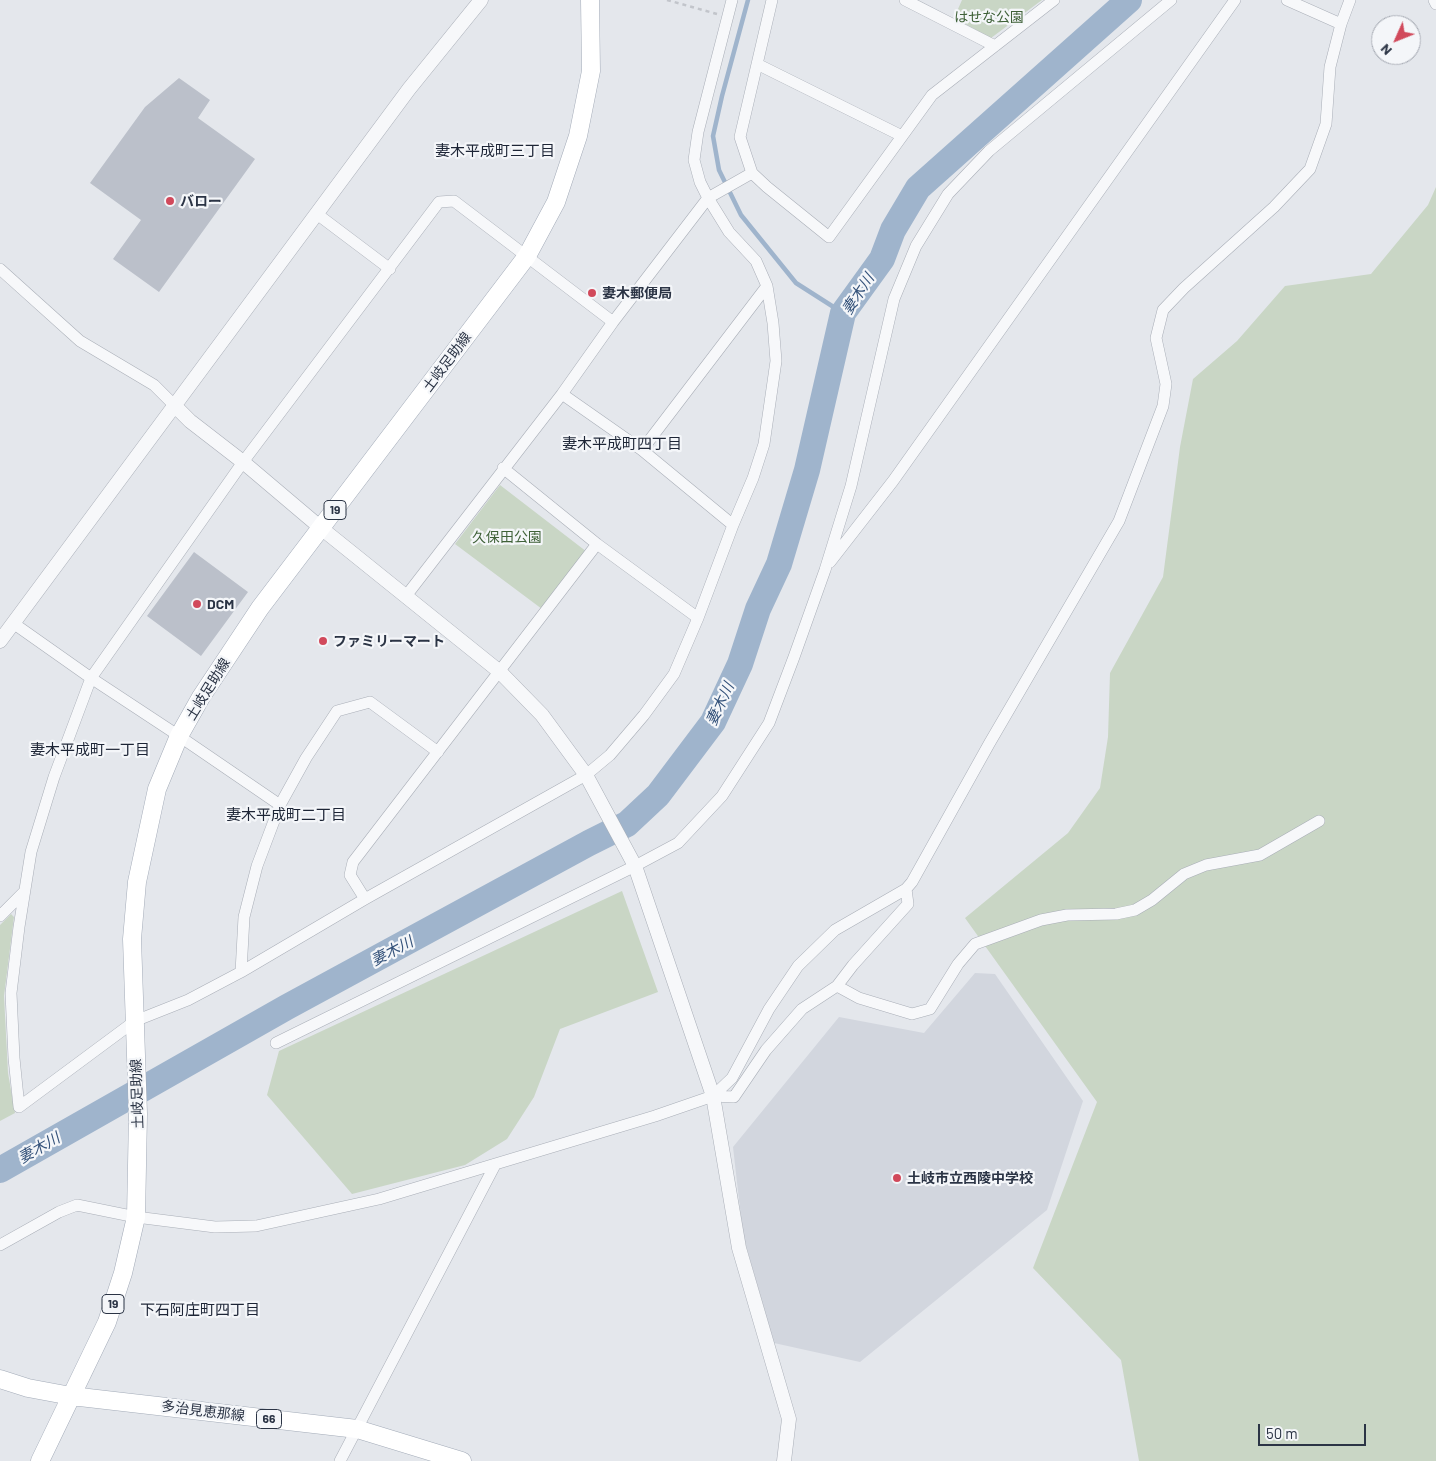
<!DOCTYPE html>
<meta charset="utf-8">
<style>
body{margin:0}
#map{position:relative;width:1436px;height:1461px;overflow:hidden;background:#e4e7ec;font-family:Barlow,sans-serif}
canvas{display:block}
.north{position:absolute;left:1371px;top:15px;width:50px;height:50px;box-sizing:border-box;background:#f4f6f9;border:1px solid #a4a8b1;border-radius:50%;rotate:226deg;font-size:14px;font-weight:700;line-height:20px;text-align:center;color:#2b3445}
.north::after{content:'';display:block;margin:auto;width:18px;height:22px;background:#d1495b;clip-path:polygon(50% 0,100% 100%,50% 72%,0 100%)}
.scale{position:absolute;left:1258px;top:1424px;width:108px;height:22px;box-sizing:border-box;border:2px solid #2b3445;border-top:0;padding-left:6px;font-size:15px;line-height:18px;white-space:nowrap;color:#2b3445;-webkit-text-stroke:4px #f4f6f9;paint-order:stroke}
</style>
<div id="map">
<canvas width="1436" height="1461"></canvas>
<div class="north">N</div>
<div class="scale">50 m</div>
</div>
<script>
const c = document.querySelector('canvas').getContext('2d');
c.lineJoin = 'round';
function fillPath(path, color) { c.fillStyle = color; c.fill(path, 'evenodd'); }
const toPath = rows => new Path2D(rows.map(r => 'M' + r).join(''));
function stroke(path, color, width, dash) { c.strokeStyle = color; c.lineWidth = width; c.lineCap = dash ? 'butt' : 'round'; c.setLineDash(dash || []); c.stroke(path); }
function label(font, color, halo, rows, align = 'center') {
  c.font = font + ' Barlow,"Noto Sans JP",sans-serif'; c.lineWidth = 4.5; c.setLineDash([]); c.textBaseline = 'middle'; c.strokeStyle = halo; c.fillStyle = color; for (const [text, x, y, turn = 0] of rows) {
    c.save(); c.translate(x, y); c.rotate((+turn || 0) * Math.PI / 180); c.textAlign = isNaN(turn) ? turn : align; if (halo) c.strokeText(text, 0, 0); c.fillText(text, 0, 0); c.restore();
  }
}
const built = toPath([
 [975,973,995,974,1083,1101,1047,1210,860,1362,774,1343,743,1235,733,1147,839,1017,924,1033]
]);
const green = toPath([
 [962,0,1042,0,991,38,954,18],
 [1436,187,1436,1461,1139,1461,1121,1360,1033,1268,1097,1102,965,918,1068,833,1100,788,1108,737,1110,673,1163,577,1180,447,1193,379,1237,341,1285,286,1371,274,1428,205],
 [500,485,587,552,542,609,455,544],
 [622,891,658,992,560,1029,534,1097,507,1139,465,1165,352,1194,267,1095,279,1051],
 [11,914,14,917,4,996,8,1073,15,1113,0,1121,0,925]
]);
const stream = toPath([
 [748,0,722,96,713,136,719,170,741,215,796,283,843,313]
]);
const river = toPath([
 [0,1170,287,1007,589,843,627,824,658,795,713,722,740,664,758,609,779,564,807,470,843,313,882,259,893,230,918,188,1129,0]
]);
const building = toPath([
 [179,78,210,100,198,118,255,159,159,292,113,259,141,220,90,183,145,107],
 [194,552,248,592,201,656,147,616]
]);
const path = toPath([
 [667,0,717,14]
]);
const minor = toPath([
 [772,0,740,137,752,173,767,187,829,237,932,95,1054,0],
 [905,0,995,46],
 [1287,0,1341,24],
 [1434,0,1436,4],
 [757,64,902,136],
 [317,214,390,269],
 [0,269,80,341,154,385,175,406],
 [613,322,454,201,439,202,243,462,91,678,54,777,31,852,19,927,11,993,14,1058,19,1107,135,1021,188,1000,241,972,365,899,586,775,610,755,644,715,674,674,698,618,733,525,753,478,764,444,776,361,773,323,767,286,756,261,729,232,708,198,700,182,694,160,698,132,732,0],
 [562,394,642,450,733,525],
 [642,450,767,286],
 [503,468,597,544,698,618],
 [830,562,893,481,1235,0],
 [406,596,562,394,613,322,708,198,752,173],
 [13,623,91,678,179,736,280,805],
 [365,899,350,875,353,862,597,544],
 [0,916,24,892],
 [241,972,244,917,257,866,280,805,306,758,337,711,370,702,438,752],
 [837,986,859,998,912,1014,930,1009,958,964,975,944,1041,920,1067,915,1116,914,1135,910,1152,900,1184,874,1206,865,1260,855,1319,821],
 [276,1043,635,866,678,843,722,796,769,723,794,657,825,570,851,486,894,299,916,246,948,194,989,151,1171,0],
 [713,1096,732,1078,769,1009,798,966,835,930,906,889],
 [0,1245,59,1212,77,1205,136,1217,215,1227,256,1226,379,1199,655,1116,713,1096,734,1097,766,1050,802,1009,837,986,853,965,908,904,906,889,912,882,989,744,1119,521,1163,406,1166,384,1156,338,1163,310,1184,288,1274,207,1310,169,1326,124,1330,67,1341,24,1350,0],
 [340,1461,495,1165]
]);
const tertiary = toPath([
 [175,406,190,421,243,462,321,528,500,672,542,715,586,775,635,866,713,1096,739,1248,789,1419,784,1461],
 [0,641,409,89,481,0]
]);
const primary = toPath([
 [0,1379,28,1388,71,1396,357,1429,462,1461],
 [40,1461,107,1322,123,1273,136,1217,138,1114,132,939,137,882,157,789,179,736,201,697,260,608,527,256,556,202,578,136,591,71,590,0]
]);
const markers = [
 [170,201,5,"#d1495b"],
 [592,293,5,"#d1495b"],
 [197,604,5,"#d1495b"],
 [323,641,5,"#d1495b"],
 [897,1178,5,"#d1495b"]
];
const shields = [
 [335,510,22],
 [113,1304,22],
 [269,1419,25]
];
const shieldNames = [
 ["19",335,510],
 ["19",113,1304],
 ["66",269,1419]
];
const parkNames = [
 ["はせな公園",989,17],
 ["久保田公園",507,537]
];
const poiNames = [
 ["バロー",180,201],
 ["妻木郵便局",602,293],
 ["DCM",207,604],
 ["ファミリーマート",333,641],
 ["土岐市立西陵中学校",907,1178]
];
const streetNames = [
 ["土岐足助線",447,362,-53],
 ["土岐足助線",208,689,-58],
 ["土岐足助線",137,1094,-92],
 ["多治見恵那線",203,1411,7]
];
const neighbourhoodNames = [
 ["妻木平成町三丁目",495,151],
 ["妻木平成町四丁目",622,444],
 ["妻木平成町一丁目",90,750],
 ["妻木平成町二丁目",286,815],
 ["下石阿庄町四丁目",200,1310]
];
const waterNames = [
 ["妻木川",858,294,-57],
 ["妻木川",720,704,-65],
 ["妻木川",392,951,-28],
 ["妻木川",39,1148,-30]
];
fillPath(built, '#d2d6de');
fillPath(green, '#c9d6c5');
stroke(stream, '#9fb4cc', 4.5);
stroke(river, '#9fb4cc', 26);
fillPath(building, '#bbc0ca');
stroke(minor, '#a9aeb7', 12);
stroke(tertiary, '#a9aeb7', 15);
stroke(primary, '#a3abb8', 19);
stroke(path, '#c2c5cb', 2.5, [4, 4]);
stroke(minor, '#f7f8fa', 11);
stroke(tertiary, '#f7f8fa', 14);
stroke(primary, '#fff', 18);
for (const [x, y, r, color] of markers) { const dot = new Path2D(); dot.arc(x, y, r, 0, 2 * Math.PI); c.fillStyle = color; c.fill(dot); stroke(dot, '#f4f6f9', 2); }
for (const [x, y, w] of shields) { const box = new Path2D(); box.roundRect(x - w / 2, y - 9.5, w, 19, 4); c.fillStyle = '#f4f6f9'; c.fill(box); stroke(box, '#2b3445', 1); }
label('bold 12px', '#2b3445', null, shieldNames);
label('14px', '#3f6138', '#f4f6f9', parkNames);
label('bold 14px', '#2b3445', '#f4f6f9', poiNames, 'left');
label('14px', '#2b3445', '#f4f6f9', streetNames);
label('15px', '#1d2536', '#f4f6f9', neighbourhoodNames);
label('italic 15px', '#34527a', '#f4f6f9', waterNames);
</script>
